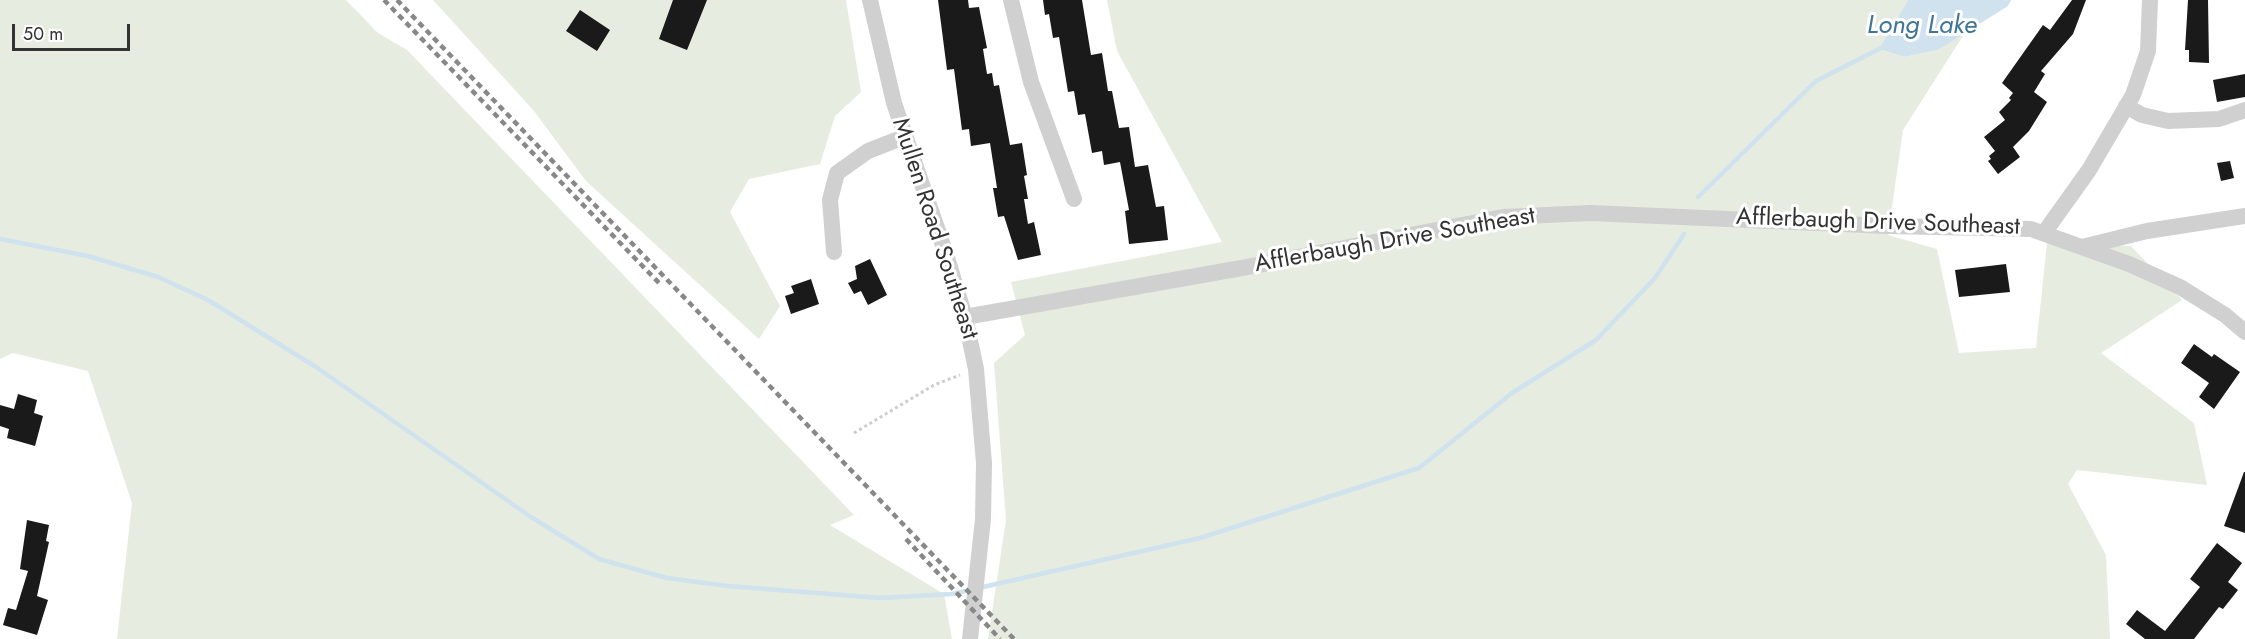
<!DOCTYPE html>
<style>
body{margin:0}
#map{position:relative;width:2245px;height:639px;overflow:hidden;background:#fff;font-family:Jost,sans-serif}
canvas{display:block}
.scale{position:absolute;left:12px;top:24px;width:118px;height:27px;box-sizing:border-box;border:3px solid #333;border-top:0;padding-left:8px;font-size:18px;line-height:21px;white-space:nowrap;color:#333;-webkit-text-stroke:4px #fff;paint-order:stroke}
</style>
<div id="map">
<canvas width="2245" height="639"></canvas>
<div class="scale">50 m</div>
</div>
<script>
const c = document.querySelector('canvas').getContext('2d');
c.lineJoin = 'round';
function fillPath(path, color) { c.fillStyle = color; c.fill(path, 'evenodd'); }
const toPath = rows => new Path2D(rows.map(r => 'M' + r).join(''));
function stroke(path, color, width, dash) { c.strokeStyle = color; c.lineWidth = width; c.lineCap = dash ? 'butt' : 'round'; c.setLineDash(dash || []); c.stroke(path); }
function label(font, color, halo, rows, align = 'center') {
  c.font = font + ' Jost,sans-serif'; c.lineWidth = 6; c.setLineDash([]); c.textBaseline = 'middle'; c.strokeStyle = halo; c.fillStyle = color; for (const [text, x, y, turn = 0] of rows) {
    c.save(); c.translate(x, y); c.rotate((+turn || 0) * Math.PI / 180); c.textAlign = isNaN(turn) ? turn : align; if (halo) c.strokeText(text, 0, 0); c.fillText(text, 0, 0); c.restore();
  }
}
const green = toPath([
 [0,0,346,0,378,33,407,50,854,515,830,525,944,594,952,639,117,639,132,503,88,371,13,353,0,359],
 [433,0,846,0,861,92,835,116,820,164,749,179,730,212,780,306,759,339,586,181,534,111],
 [1107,0,1908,0,1879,49,1904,57,1938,50,1966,31,1903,130,1888,235,1937,249,1959,353,2036,348,2047,243,2131,246,2182,300,2101,353,2194,423,2207,485,2077,470,2068,484,2106,555,2110,639,988,639,1006,520,994,363,1025,335,1011,282,1222,242,1117,51]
]);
const water = toPath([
 [1908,0,2011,0,2008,6,1938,50,1904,57,1879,49]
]);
const stream = toPath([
 [1698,197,1816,81,1883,47],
 [0,239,88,256,158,277,208,300,316,367,531,517,599,559,667,578,728,586,880,598,952,594,1200,538,1419,468,1512,393,1596,340,1655,278,1684,234]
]);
const building = toPath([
 [673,0,707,0,687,50,659,39],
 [938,0,968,0,969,8,979,7,987,48,983,49,987,74,992,73,994,86,999,85,1010,145,1022,143,1027,175,1024,176,1028,199,1024,199,1028,224,1034,222,1041,255,1018,260,1004,216,998,217,993,188,997,188,990,143,971,146,969,129,962,130,954,69,947,70],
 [1043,0,1082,0,1091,55,1102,53,1108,91,1112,91,1119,128,1129,127,1135,167,1148,165,1156,207,1164,206,1168,240,1129,244,1125,211,1129,210,1120,162,1104,165,1102,151,1092,153,1085,114,1078,115,1074,91,1068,92,1059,37,1053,38,1049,14,1045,15],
 [2072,0,2086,0,2073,34,2041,71,2045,74,2034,92,2047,102,2029,131,2013,147,2020,157,1998,174,1988,161,1991,159,1989,156,1995,151,1984,137,2005,120,1999,112,2011,100,2009,98,2013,93,2002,83,2043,25,2050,30],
 [2188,0,2208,0,2209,63,2189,62,2189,50,2185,50],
 [580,10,610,30,597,51,566,31],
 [2245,74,2245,97,2217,102,2213,80],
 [2230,161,2234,178,2221,181,2217,163],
 [870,259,887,295,868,305,861,291,854,294,848,283,857,279,855,266],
 [2006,264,2010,292,1959,297,1955,270],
 [811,279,819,304,791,314,785,296,794,293,791,286],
 [2194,344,2212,357,2214,354,2240,372,2214,409,2199,397,2209,383,2181,363],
 [18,394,37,400,34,413,43,416,35,446,7,438,9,429,0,426,0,405,14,409],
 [2244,472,2245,472,2245,533,2224,526],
 [27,520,49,525,46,541,49,542,37,596,48,600,37,635,3,625,8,608,16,610,28,571,20,569],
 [2217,543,2242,563,2228,582,2238,590,2223,609,2219,607,2194,639,2145,639,2126,624,2137,610,2165,631,2200,587,2190,579]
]);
const path = toPath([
 [854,433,934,385,960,375]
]);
const minor = toPath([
 [870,0,894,103,946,254,965,317,976,369,984,463,983,519,970,639],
 [1011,0,1031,82,1074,199],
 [2126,106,2142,115,2168,121,2219,119,2245,110],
 [2044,233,2089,170,2133,95,2148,51,2150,0],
 [2082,247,2147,231,2245,216],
 [834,252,830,200,837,173,868,151,904,137],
 [965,317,1253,266,1503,217,1590,213,1887,226,2031,229,2129,264,2180,287,2225,315,2245,332]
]);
const rail = toPath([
 [384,0,660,284],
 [397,0,1014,639],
 [906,539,1000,639]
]);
const streetNames = [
 ["Afflerbaugh Drive Southeast",1878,223,2],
 ["Mullen Road Southeast",934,229,72],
 ["Afflerbaugh Drive Southeast",1395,241,-10]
];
const waterNames = [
 ["Long Lake",1922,27]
];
fillPath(green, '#e6ecdf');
fillPath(water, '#cfe2ee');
stroke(stream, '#cfe2ee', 4.5);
fillPath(building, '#1a1a1a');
stroke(path, '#cdcdcd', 3, [3, 3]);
stroke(minor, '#d0d0d0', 16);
stroke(rail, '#888', 4.5, [6, 4.5]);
label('24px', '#333', '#fff', streetNames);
label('italic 26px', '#3f7597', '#fff', waterNames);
</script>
